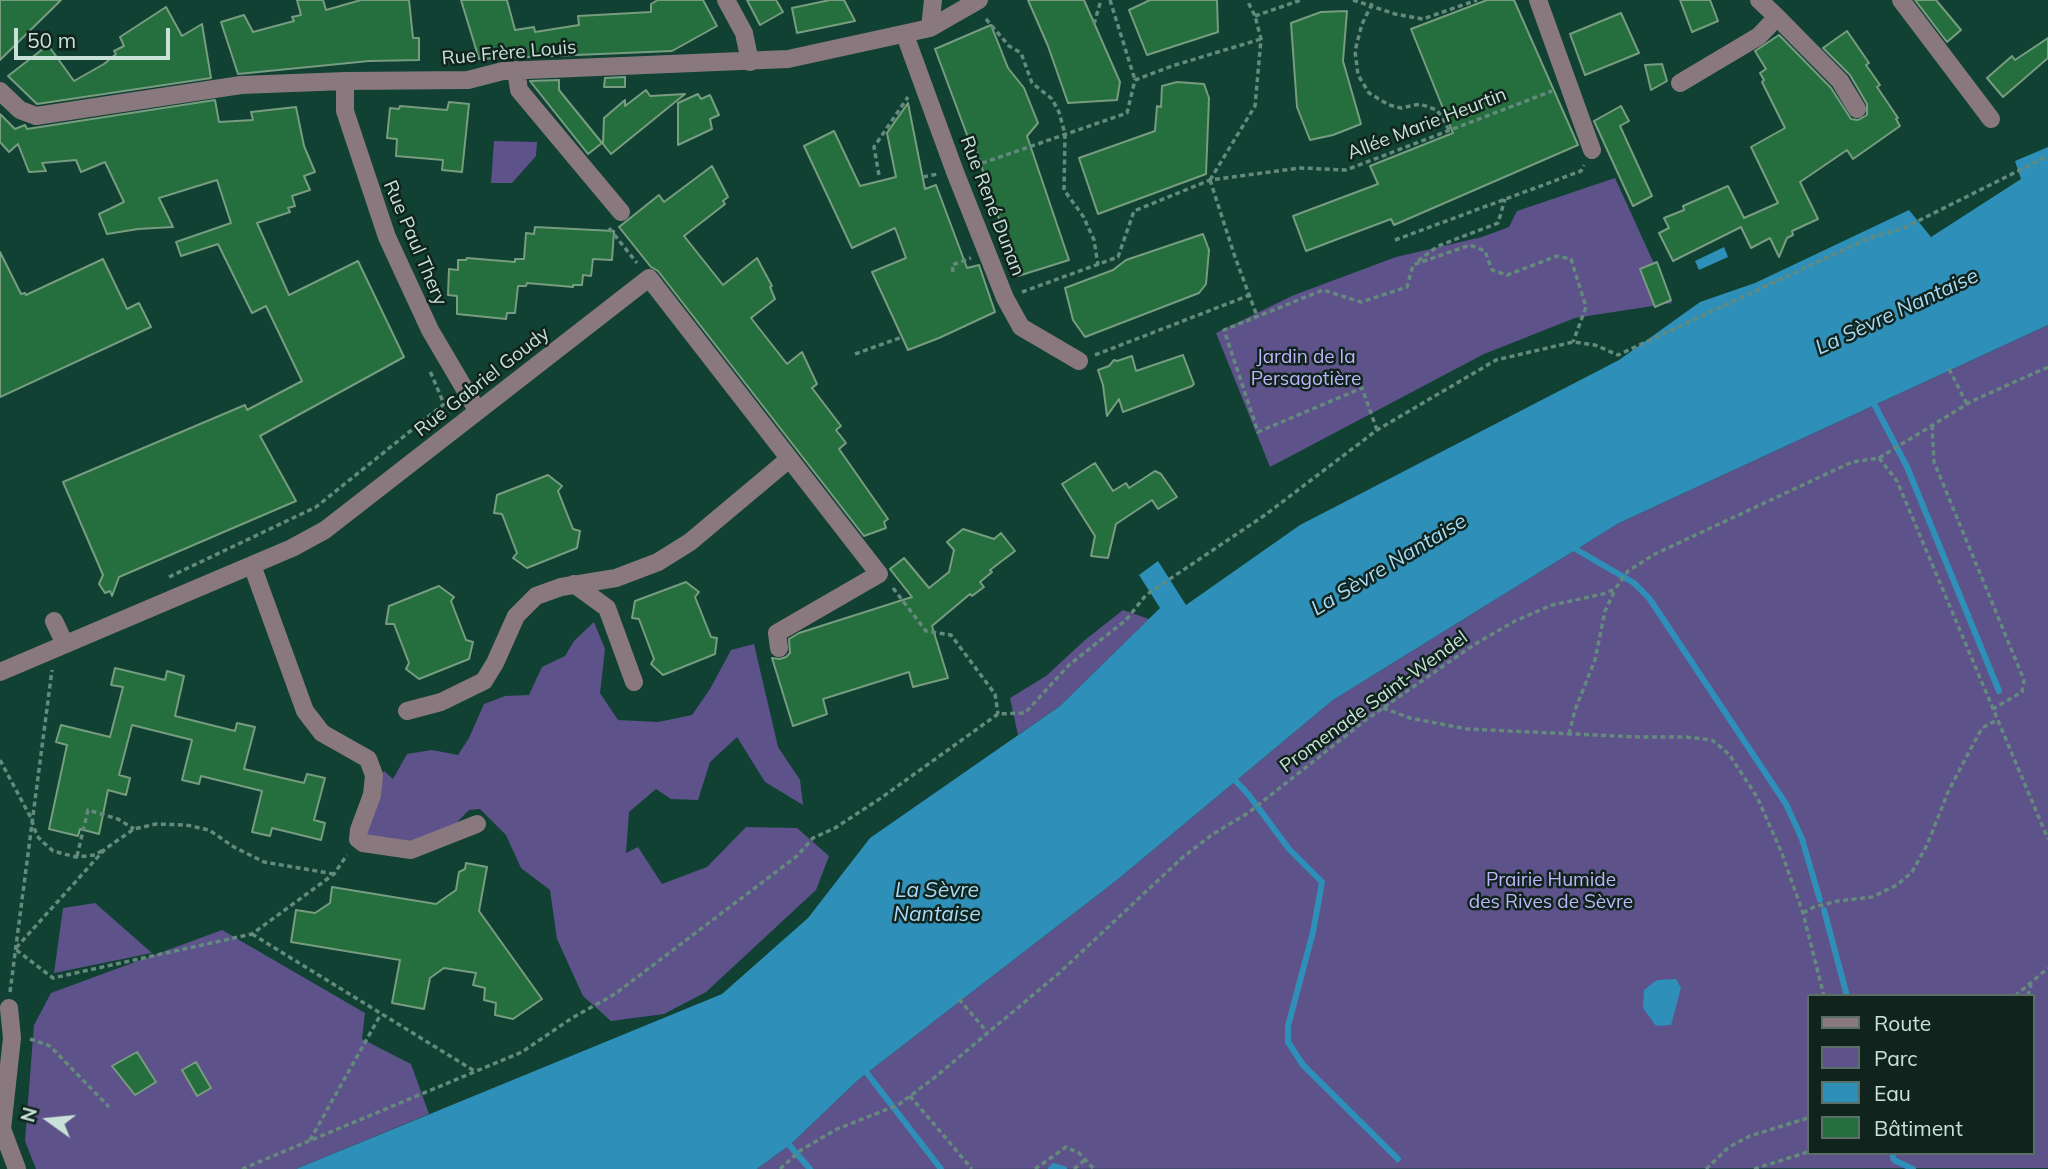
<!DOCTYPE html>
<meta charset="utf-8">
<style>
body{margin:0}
#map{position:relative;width:2048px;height:1169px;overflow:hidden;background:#104133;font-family:Mulish,sans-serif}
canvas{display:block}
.legend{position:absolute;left:1807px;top:994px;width:228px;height:161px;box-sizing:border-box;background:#10231d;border:2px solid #5a6f68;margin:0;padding:9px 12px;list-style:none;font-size:21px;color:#c9e2d8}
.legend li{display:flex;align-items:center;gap:14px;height:35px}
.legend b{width:35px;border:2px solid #5a6f68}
.north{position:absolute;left:14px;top:1085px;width:70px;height:70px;-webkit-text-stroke:5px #10231d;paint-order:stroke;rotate:285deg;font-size:19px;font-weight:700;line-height:28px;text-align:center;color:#c9e2d8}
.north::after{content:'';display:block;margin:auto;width:24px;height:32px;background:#c9e2d8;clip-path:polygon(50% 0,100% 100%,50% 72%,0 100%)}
.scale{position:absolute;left:14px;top:28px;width:156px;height:32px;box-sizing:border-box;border:4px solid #c9e2d8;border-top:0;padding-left:9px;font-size:21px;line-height:24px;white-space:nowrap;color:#c9e2d8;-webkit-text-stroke:5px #10231d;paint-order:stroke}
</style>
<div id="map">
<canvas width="2048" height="1169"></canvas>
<ul class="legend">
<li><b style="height:9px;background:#8a787f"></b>Route</li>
<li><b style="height:19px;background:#5d538a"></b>Parc</li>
<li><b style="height:19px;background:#2e8fb8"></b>Eau</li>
<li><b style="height:19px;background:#256e3d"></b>Bâtiment</li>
</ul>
<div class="north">N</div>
<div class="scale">50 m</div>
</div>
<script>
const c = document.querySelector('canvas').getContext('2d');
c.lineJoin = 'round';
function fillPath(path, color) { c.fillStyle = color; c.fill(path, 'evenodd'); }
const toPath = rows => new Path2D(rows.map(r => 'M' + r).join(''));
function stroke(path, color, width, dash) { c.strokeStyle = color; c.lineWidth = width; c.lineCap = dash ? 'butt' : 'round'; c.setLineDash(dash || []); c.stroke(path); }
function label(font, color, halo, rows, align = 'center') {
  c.font = font + ' Mulish,sans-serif'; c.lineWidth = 5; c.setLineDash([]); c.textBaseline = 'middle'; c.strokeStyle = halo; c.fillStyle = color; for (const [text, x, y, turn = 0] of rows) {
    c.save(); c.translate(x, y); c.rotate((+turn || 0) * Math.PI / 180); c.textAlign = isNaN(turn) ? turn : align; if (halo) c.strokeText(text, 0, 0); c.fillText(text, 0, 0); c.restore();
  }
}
const green = toPath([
 [494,141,537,142,536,156,512,183,491,183],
 [1615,178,1672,303,1575,318,1484,354,1270,467,1216,333,1294,295,1396,257,1482,237,1509,227,1517,211],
 [2048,325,2048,1168,757,1169,791,1144,858,1080,1117,880,1333,700,1619,523],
 [1808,996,2032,996,2032,1153,1808,1153],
 [1123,610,1149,619,1060,706,1018,735,1010,698,1046,676,1085,640],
 [594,622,605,649,600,693,618,720,658,722,692,715,710,689,731,650,754,644,778,747,800,780,803,805,765,782,737,737,710,762,698,800,671,799,656,789,629,812,626,853,638,847,662,884,707,867,746,827,797,828,829,856,816,890,706,992,664,1014,611,1021,583,996,557,939,550,890,521,868,506,835,480,809,469,810,432,848,365,838,366,801,384,771,393,779,407,754,432,750,458,755,469,738,484,704,505,696,529,695,542,667,565,656,574,641],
 [95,903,152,953,54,973,63,908],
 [222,930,365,1013,362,1039,411,1064,429,1114,296,1169,36,1169,25,1141,34,1025,51,993]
]);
const water = toPath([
 [2048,147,2048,325,1619,523,1333,700,1117,880,858,1080,791,1144,757,1169,296,1169,722,994,808,918,870,838,1060,706,1160,608,1139,575,1158,561,1186,605,1300,525,1619,360,1700,302,1755,283,1909,210,1931,237,2021,179,2015,161],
 [1724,247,1728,257,1699,270,1695,261],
 [1676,979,1681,988,1671,1025,1656,1026,1643,1008,1644,990,1657,980]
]);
const stream = toPath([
 [1871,398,1907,467,1999,691],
 [1572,547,1634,583,1649,598,1786,804,1802,839,1820,900],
 [1230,775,1248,794,1289,849,1322,882,1313,932,1288,1026,1288,1042,1303,1065,1398,1159],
 [1824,910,1847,996],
 [863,1068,941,1169],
 [784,1139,810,1169],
 [1892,1153,1894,1160,1913,1169],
 [1051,1169,1054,1166,1064,1169]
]);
const building = toPath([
 [0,0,61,0,0,60,0,0],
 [297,0,323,0,326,10,361,0,409,0,413,38,419,38,419,60,369,61,238,74,221,22,244,15,253,32,294,21,292,17,301,15,297,0],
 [461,0,507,0,515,30,534,27,535,32,579,25,578,16,651,12,651,4,658,0,703,0,717,26,672,51,479,59,461,0],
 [747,0,776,0,783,12,760,25,747,0],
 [830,0,844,0,855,21,797,33,792,8,830,0],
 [1028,0,1084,0,1120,82,1117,100,1068,103,1048,46,1028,0],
 [1150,0,1217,0,1218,32,1147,55,1129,10,1150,0],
 [1487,0,1514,0,1578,145,1394,225,1391,219,1306,251,1293,216,1378,184,1370,166,1453,133,1411,29,1487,0],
 [1680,0,1710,0,1718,21,1692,32,1680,0],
 [1915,0,1936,0,1961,30,1947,42,1915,0],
 [166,7,182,36,202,24,211,78,37,104,8,76,48,45,74,81,104,64,116,54,114,51,124,46,120,37,166,7],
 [1347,11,1343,61,1361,124,1333,135,1310,140,1297,107,1291,23,1321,12,1347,11],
 [1621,13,1639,53,1585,75,1570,34,1621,13],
 [991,25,1008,68,1024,88,1038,123,1027,136,1069,260,1018,276,976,150,973,151,935,49,991,25],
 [1847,31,1869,63,1866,65,1880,85,1877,87,1898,118,1896,119,1900,126,1853,159,1847,150,1800,182,1818,219,1792,231,1793,235,1787,238,1779,257,1770,238,1751,248,1741,227,1673,261,1659,233,1669,228,1664,218,1684,210,1683,206,1728,186,1744,218,1778,203,1751,147,1785,128,1762,82,1764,80,1760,73,1766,69,1755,51,1779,35,1831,88,1851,119,1858,120,1867,115,1867,104,1850,75,1823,48,1847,31],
 [2048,38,2048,58,2003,97,1987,78,2012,56,2015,60,2048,38],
 [1662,64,1667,81,1651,90,1645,65,1662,64],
 [625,77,625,87,604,87,605,78,625,77],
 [559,80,559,90,602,143,588,154,530,81,559,80],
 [1177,82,1204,84,1209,98,1206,174,1098,214,1079,158,1155,131,1157,106,1161,107,1162,86,1177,82],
 [646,90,650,96,685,94,611,154,603,144,604,118,625,100,625,106,646,90],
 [698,94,701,99,710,95,719,115,710,119,712,129,678,145,678,103,698,94],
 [215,100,219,122,253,120,251,112,296,107,304,146,315,172,304,176,310,190,292,196,295,206,288,208,290,212,257,223,289,295,358,261,404,357,260,436,296,501,119,577,112,596,110,591,105,593,99,584,103,575,63,482,245,405,247,410,302,381,266,306,252,313,218,244,181,256,176,242,231,223,217,180,159,198,173,227,138,229,107,234,99,214,124,202,105,162,81,172,76,160,42,163,46,171,29,172,18,144,9,152,0,142,0,114,15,129,25,125,27,129,215,100],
 [449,102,469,104,462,172,442,170,443,160,396,156,397,139,387,138,390,108,399,109,400,106,447,110,449,102],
 [908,103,925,189,936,185,967,268,979,265,995,312,939,338,908,350,872,272,906,258,895,228,852,248,804,146,834,131,860,186,896,177,887,133,908,103],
 [1621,106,1629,121,1620,126,1652,196,1633,206,1594,121,1621,106],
 [712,166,728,197,723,201,725,204,684,236,723,285,757,258,772,286,770,287,775,299,751,318,787,364,802,352,817,384,812,388,841,426,836,430,846,443,839,449,888,519,884,522,886,528,864,536,658,271,651,267,619,227,659,195,664,202,712,166],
 [535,227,614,231,612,260,593,259,591,276,583,275,582,285,573,285,573,287,527,283,526,286,518,286,515,313,507,313,506,319,457,314,457,296,448,295,449,269,458,270,458,260,466,260,467,258,515,262,515,259,524,259,526,233,534,234,535,227],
 [1203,234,1209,250,1206,284,1199,293,1085,337,1073,320,1065,288,1113,270,1126,260,1203,234],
 [0,252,21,294,25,293,26,295,103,259,127,309,139,303,151,327,0,397,0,252],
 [1657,262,1671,300,1655,307,1640,269,1657,262],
 [1183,355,1194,384,1192,386,1123,412,1119,399,1107,416,1103,385,1098,370,1109,366,1114,360,1117,361,1132,356,1136,371,1183,355],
 [1095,463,1113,491,1126,483,1129,488,1155,471,1161,474,1177,497,1158,509,1152,500,1116,524,1108,558,1091,556,1095,536,1062,484,1095,463],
 [548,475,562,486,558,491,573,529,580,531,577,548,527,568,513,558,517,553,502,514,494,513,497,495,548,475],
 [963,529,994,539,1001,533,1015,551,990,570,992,572,980,582,984,587,972,596,970,594,932,626,948,678,913,687,909,672,823,699,827,714,793,726,772,658,780,659,786,657,790,653,789,639,799,633,912,597,890,569,904,558,929,588,949,572,954,550,947,542,963,529],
 [686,582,699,592,695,597,711,637,717,638,715,654,663,675,651,664,654,659,639,619,632,618,635,601,686,582],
 [439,586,454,597,451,601,466,640,473,642,469,659,419,679,406,669,409,663,394,624,386,624,389,606,439,586],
 [115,668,165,680,167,671,184,676,175,716,235,731,237,723,255,727,244,769,304,783,307,774,325,778,314,820,325,823,321,840,272,828,270,836,252,832,262,791,201,776,199,784,182,780,192,740,132,725,119,775,130,778,126,795,108,790,99,834,80,829,78,836,49,829,67,745,56,742,61,725,110,737,123,687,111,685,115,668],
 [466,863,487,867,479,911,542,999,513,1019,495,1015,496,1003,484,1000,485,988,473,985,476,973,444,968,430,978,424,1009,392,1003,400,960,291,942,296,910,315,913,330,903,332,887,436,904,456,890,459,872,465,869,466,863],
 [137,1052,156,1082,135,1095,112,1066,137,1052],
 [196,1062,211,1088,197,1096,182,1070,196,1062]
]);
const path = toPath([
 [1110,0,1135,80],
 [1353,0,1371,6,1373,0],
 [1255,16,1301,0],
 [986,19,1009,46,1021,53,1032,83,1052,99,1059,112,1065,134,1064,190,1083,216,1094,240,1098,265],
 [1094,24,1101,0],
 [1449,130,1437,110,1420,104,1401,108,1389,105,1369,93,1358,75,1355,51,1362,24,1371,6,1395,14,1423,19,1477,0],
 [974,166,1127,113,1135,80,1172,66,1261,39],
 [879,175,874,147,908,97],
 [923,177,938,174],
 [1210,180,1255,106,1261,39,1255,16,1247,0],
 [1210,180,1235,257,1257,316],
 [609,228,637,263],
 [1395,240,1581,171,1584,165],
 [1418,261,1438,246,1498,223,1505,199],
 [953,272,952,265,971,258],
 [1022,292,1118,257,1134,211,1210,180,1300,168,1346,170,1552,91],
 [855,354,902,337],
 [1095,355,1250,295],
 [1949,369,1967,404],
 [1932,425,1934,462,2024,680,2022,692,1993,709],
 [1377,430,1362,388,1258,432,1224,330,1323,290,1361,302,1407,287,1413,265,1470,245,1485,251,1492,270,1507,275,1557,256,1571,259,1586,307,1573,342],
 [1879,458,1897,481,2048,839],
 [169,577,316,507,444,404,430,371],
 [893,588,926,631,951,635,995,694,998,714],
 [1383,708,1410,718,1467,729,1638,737,1685,737,1712,740,1729,754,1757,797,1781,851,1803,913,1824,996],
 [1569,734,1575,710,1595,660,1605,611,1615,590],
 [0,760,31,818,37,836,44,843,53,851,76,857,95,855,103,850],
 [77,856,88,810,118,819,134,829],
 [334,874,264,862,234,847,209,830,186,825,156,824,134,829,105,849,15,949,53,978,252,934,334,874,347,855],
 [1803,913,1814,907,1838,901,1872,897,1897,885,1912,872,1927,845,1948,792,1969,752,1982,728,1997,720],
 [252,934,476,1072],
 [10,992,52,670],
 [2015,996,2048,968],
 [2028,996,2031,984],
 [959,999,987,1032],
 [30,1039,50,1046,109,1107],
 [910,1096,972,1169],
 [310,1140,381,1014],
 [242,1169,522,1052,572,1018,615,994,797,856,813,838,835,828,881,798,998,714,1025,713,1069,665,1126,620,1146,595,1265,515,1377,430,1496,360,1573,342,1595,345,1618,355,1869,238,1904,228,2048,156],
 [780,1169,801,1150,837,1129,898,1105,934,1078,1058,974,1183,857,1213,834,1248,813,1367,719,1475,644,1515,621,1552,605,1603,594,1615,589,1628,571,1655,554,1852,462,1879,458,1972,401,2048,367],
 [1035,1169,1066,1147,1079,1153,1094,1169],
 [1074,1169,1085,1160],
 [1706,1169,1729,1147,1750,1136,1808,1118],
 [1754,1169,1808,1152]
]);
const minor = toPath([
 [726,0,744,33,750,62],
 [1538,0,1592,150],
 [1901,0,1991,119],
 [1777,17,1840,81,1857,109],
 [930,28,933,0],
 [905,35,955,172,1005,298,1021,327,1079,361],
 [516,70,519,90,621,212],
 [345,81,345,111,387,237,430,330,477,410],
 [1680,83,1759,36,1777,17,1759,0],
 [0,91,20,110,36,116,241,85,345,81,468,80,503,71,788,59,930,28,979,0],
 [252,565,305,711,322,733,368,759,374,775,372,795,359,830,358,839,363,843,411,850,477,824],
 [574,584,607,608,634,682],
 [54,621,65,644],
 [0,672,292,548,325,530,649,278,879,574,777,633,779,648],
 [407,711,441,702,484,681,495,663,516,616,536,596,561,587,616,578,658,562,690,542,789,459],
 [9,1008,12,1038,2,1129,17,1169]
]);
const streetNames = [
 ["Rue Frère Louis",509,53,-5],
 ["Allée Marie Heurtin",1427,124,-21],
 ["Rue René Dunan",992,206,69],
 ["Rue Paul Thery",415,243,67],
 ["Rue Gabriel Goudy",482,382,-38],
 ["Promenade Saint-Wendel",1374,702,-36]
];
const parkNames = [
 ["Jardin de la",1306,357],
 ["Persagotière",1306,379],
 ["Prairie Humide",1551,880],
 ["des Rives de Sèvre",1551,902]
];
const waterNames = [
 ["La Sèvre Nantaise",1897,312,-25],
 ["La Sèvre Nantaise",1389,565,-31],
 ["La Sèvre",937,891],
 ["Nantaise",937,915]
];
fillPath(green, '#5d538a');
fillPath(water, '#2e8fb8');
stroke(stream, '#2e8fb8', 6);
fillPath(building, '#256e3d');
stroke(building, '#789c80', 2);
stroke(path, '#648a7d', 3.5, [5, 3.5]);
stroke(minor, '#8a787f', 18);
label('19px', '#c9e2d8', '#10231d', streetNames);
label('19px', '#bfb5fb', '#10231d', parkNames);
label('italic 21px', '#a7dbf6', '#10231d', waterNames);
</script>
